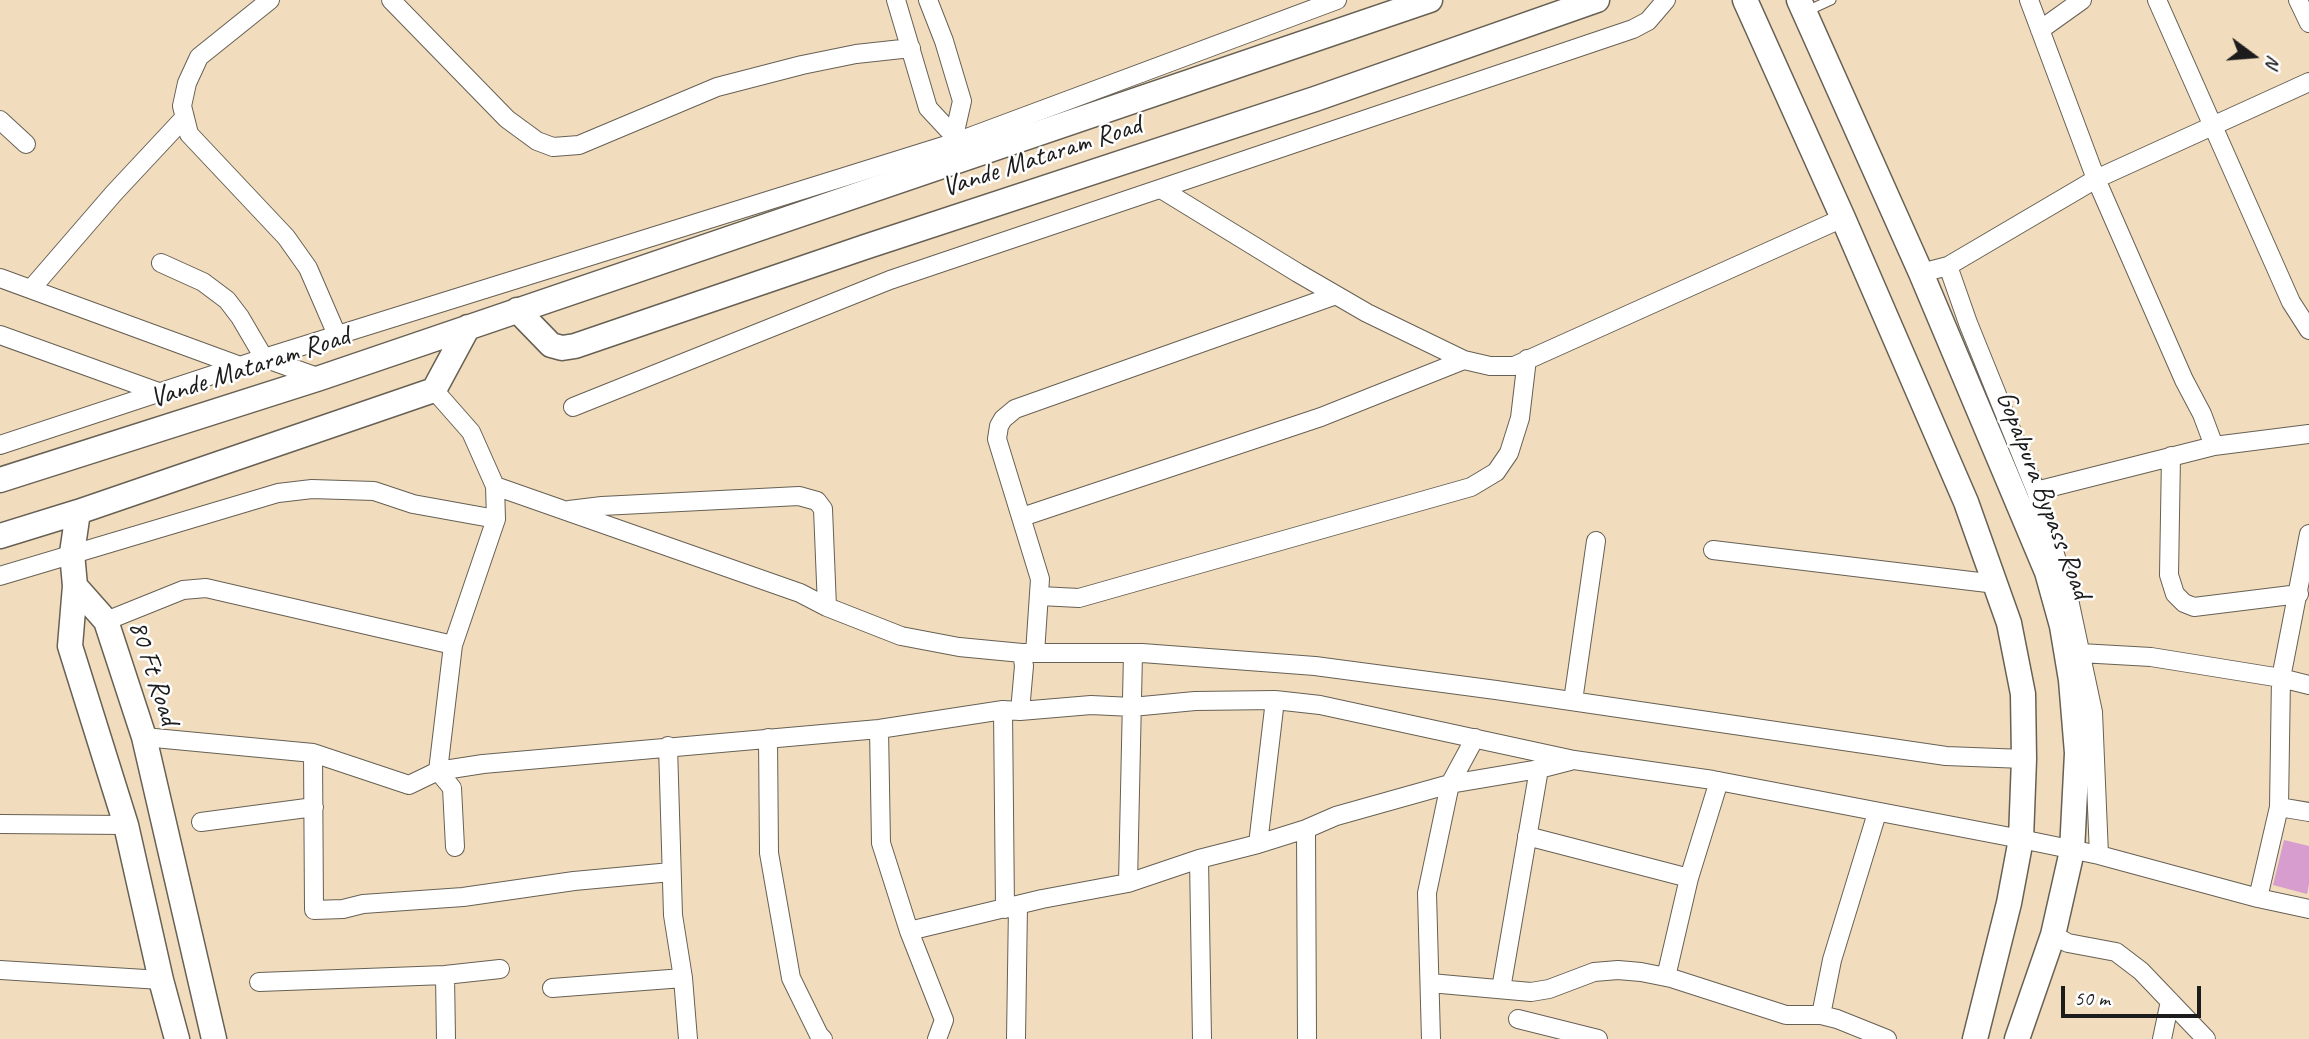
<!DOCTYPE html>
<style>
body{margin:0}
#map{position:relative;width:2309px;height:1039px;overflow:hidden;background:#f1ddbd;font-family:Caveat,sans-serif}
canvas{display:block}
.north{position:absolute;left:2218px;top:21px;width:70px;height:70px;-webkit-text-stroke:5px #fff;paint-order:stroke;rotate:106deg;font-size:19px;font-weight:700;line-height:28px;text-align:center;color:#1c1c1c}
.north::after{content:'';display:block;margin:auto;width:24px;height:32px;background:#1c1c1c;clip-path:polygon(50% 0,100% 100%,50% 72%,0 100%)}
.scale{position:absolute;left:2061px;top:986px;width:140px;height:32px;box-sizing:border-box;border:4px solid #1c1c1c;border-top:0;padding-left:9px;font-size:21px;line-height:24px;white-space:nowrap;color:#1c1c1c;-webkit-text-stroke:5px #fff;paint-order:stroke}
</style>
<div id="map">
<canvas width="2309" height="1039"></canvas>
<div class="north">N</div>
<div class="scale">50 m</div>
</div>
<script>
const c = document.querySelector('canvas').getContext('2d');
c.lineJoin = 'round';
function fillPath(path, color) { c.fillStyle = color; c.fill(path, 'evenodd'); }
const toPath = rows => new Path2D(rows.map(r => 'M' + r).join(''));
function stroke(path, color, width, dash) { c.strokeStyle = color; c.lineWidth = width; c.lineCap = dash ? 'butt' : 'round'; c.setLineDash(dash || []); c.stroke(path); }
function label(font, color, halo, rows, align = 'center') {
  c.font = font + ' Caveat,sans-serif'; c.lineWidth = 5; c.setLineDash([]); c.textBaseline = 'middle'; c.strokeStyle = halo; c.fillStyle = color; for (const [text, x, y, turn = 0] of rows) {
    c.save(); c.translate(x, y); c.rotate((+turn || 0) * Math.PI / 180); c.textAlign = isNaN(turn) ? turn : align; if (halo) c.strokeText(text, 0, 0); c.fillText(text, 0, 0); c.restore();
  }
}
const building = toPath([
 [2284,840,2309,846,2309,884,2307,894,2273,885]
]);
const lane = toPath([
 [1807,11,1831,0]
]);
const street = toPath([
 [270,0,199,57,187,83,182,106,189,134,286,237,308,268,337,335],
 [391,0,507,119,537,141,553,147,579,145,717,87,802,65,856,54,911,48],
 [896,0,928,108,954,136,960,152],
 [928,0,944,41,962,101,954,136],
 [2029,0,2096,179,2184,380,2202,414,2214,446],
 [2157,0,2291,302,2309,330],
 [2298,0,2309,23],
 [2040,30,2082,0],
 [0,120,26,144],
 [1161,189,1298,273,1367,313,1464,360,1490,366,1514,366,1843,218],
 [161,263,203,282,227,300,240,317,264,358,320,378],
 [1948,266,1968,323,2036,491,2070,604,2093,712,2099,855],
 [1921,273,1948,266,2096,179,2309,82],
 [0,278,240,366],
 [31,289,114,193,185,117],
 [0,335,161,393],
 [434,390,471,432,495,486,496,519,453,645,438,771,452,788,455,847],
 [573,407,890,280,1633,29,1648,21,1666,0],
 [0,445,264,358,956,142,1337,0],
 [2171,456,2169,575,2175,594,2184,603,2194,607,2299,594],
 [495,486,800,593,827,607,901,636,959,647,1022,653,1024,666,1020,711],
 [2036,491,2214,446,2309,434],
 [569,510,602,506,799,496,817,501,823,509,827,607],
 [1022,517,1321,417,1464,360],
 [1713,550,1996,584],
 [0,576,278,493,312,489,374,491,413,504,496,519],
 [1040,596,1079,598,1471,487,1496,472,1509,453,1520,418,1527,359],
 [106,621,183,590,206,588,453,645],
 [1022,653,1142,653,1315,666,1496,690,1946,756,2024,759],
 [1035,653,1040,579,997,439,999,426,1003,419,1015,409,1336,295],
 [2080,653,2151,657,2281,678,2309,685],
 [1573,701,1596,541],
 [1003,710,1005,909],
 [879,729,881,843,909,931,944,1020,937,1039],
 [144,737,313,753,409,785,438,771,483,764,879,729,1003,710,1020,711,1091,705,1132,707,1195,701,1275,700,1320,705,1574,760,1713,780,2021,839,2099,855,2258,898,2309,909],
 [768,738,769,853,791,978,819,1035,823,1039],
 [668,746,673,915,683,978,688,1039],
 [313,753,314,910,343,909,363,904,463,897,574,881,671,872],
 [2279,807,2309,812],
 [201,822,314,807],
 [0,824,126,825],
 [1306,829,1307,1039],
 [1527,836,1689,878],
 [1258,844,1275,700],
 [1199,859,1202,1039],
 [1128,883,1133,653],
 [2258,898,2279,807,2281,678,2309,534],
 [909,931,1042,899,1128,883,1199,859,1258,844,1306,829,1336,816,1450,784,1539,769,1570,761],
 [2053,935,2068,943,2116,952,2141,971,2206,1039],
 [0,970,161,980],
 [445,975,446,1039],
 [1666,977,1689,878,1719,781],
 [259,982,445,975,500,969],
 [1430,983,1531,992,1549,989,1594,972,1618,970,1641,972,1671,978,1786,1015,1821,1015,1837,1019,1887,1039],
 [552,988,683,978],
 [1501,989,1539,769],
 [1821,1015,1832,960,1877,813],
 [1518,1019,1598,1039],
 [1016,1039,1018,905],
 [1431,1039,1427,893,1450,784,1475,738],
 [2162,1039,2170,1001]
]);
const secondary = toPath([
 [1745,0,1843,218,1966,502,2009,623,2023,694,2024,759,2021,839,2009,903,1975,1039],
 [1799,0,1921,273,2047,572,2062,626,2071,680,2077,753,2072,851,2053,935,2017,1039],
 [517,310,551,345,562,348,575,346,865,247,1315,99,1597,0],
 [0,480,320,378,1430,0],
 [78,512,72,553,75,586,70,646,126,825,161,980,177,1039],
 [0,536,78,512,434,390,468,327],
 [75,586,106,621,144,737,214,1039]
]);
const streetNames = [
 ["Vande Mataram Road",1042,157,-18],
 ["Vande Mataram Road",250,368,-18],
 ["Gopalpura Bypass Road",2043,495,69],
 ["80 Ft Road",153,673,72]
];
fillPath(building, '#d79dcf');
stroke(lane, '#676054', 11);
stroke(street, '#676054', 20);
stroke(secondary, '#676054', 27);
stroke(lane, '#fff', 9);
stroke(street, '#fff', 18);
stroke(secondary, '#fff', 24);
label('28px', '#1c1c1c', '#fff', streetNames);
</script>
